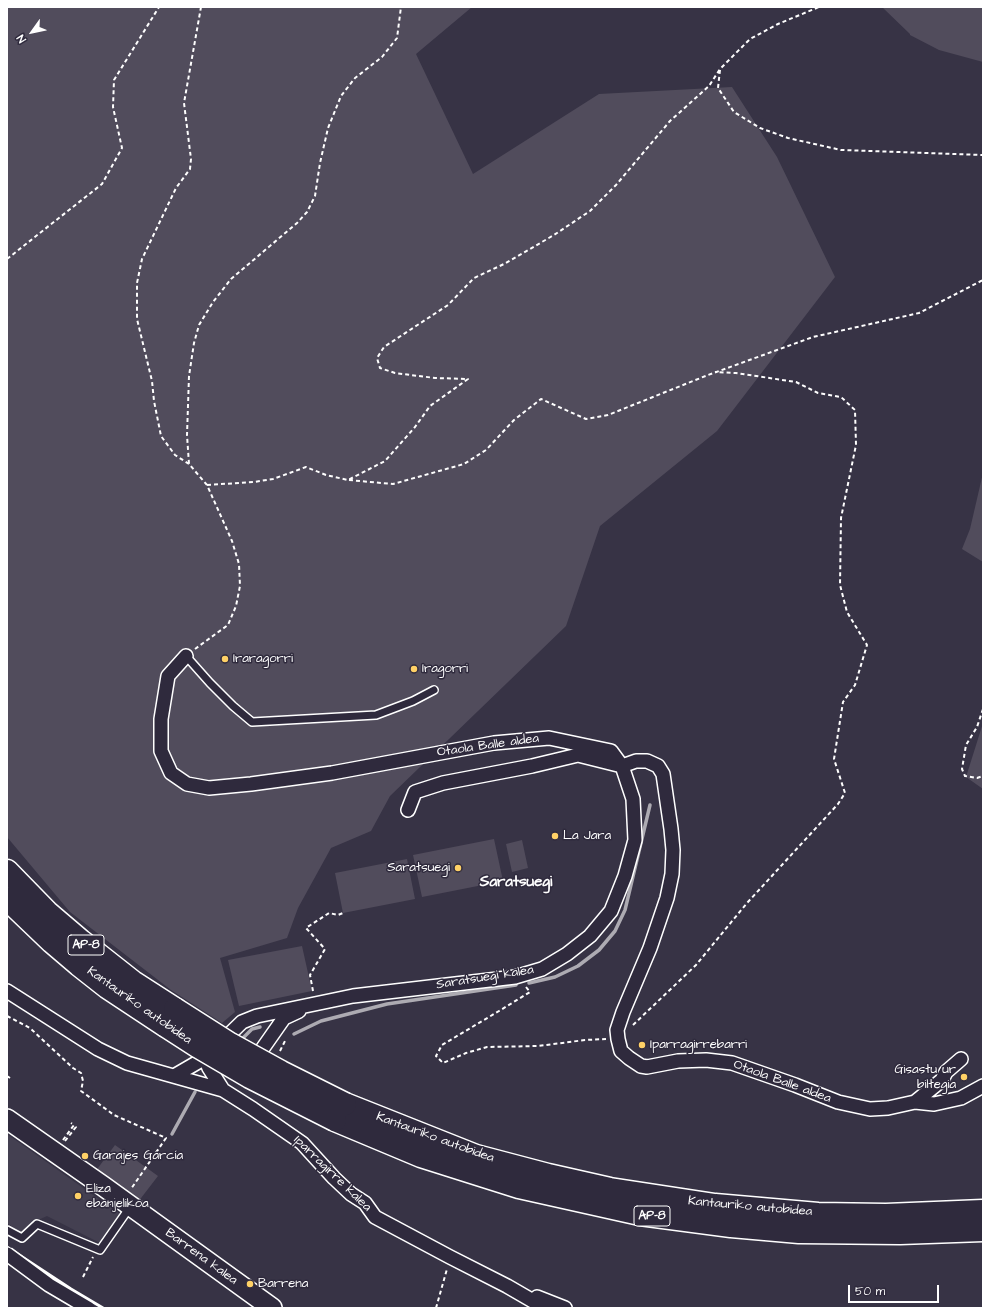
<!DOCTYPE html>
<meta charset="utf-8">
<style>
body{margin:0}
#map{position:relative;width:990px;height:1315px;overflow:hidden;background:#373345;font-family:"Architects Daughter",sans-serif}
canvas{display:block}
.frame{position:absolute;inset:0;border:8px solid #fff;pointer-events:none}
.north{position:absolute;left:12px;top:12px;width:40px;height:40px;-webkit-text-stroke:3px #2f2a3d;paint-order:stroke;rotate:237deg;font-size:11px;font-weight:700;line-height:16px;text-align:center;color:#fff}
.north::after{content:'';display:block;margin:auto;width:14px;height:18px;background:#fff;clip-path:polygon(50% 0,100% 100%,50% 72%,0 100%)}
.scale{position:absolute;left:848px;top:1285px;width:91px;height:18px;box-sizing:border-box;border:2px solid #fff;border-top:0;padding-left:5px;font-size:12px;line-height:14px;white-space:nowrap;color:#fff;-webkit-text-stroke:3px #2f2a3d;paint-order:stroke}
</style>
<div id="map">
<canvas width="990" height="1315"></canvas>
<div class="frame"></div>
<div class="north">N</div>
<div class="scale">50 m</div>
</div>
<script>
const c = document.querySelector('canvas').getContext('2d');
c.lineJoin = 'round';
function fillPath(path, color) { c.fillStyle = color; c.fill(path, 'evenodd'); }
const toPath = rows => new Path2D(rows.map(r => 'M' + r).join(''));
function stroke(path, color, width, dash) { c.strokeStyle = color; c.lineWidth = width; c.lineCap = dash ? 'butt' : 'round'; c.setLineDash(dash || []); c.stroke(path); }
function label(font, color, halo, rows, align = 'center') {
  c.font = font + ' "Architects Daughter",sans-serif'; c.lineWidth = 3; c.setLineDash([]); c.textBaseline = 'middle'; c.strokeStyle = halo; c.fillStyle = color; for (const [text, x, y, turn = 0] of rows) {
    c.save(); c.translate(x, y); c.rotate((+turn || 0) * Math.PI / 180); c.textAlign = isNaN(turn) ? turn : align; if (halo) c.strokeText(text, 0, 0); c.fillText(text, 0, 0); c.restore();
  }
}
const built = toPath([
 [7,1134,120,1214,100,1243,47,1216,36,1221,22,1234,7,1223]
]);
const green = toPath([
 [7,7,472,7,416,54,473,174,599,94,732,87,777,157,835,277,717,431,600,526,566,626,390,796,371,831,331,848,298,908,287,938,220,958,235,1012,222,1023,171,990,70,912,7,837],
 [882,7,983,7,983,62,939,50,910,35,910,34],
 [983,473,983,562,962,549,970,529],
 [983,723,983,789,966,777],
 [494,839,503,881,422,897,413,855],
 [522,840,528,868,512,872,506,844],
 [407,859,415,899,343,913,335,873],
 [302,946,312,991,239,1006,228,960],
 [115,1145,158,1176,138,1202,95,1172]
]);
const stream = toPath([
 [529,983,555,977,578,966,599,950,615,931,625,910,650,805],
 [294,1034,321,1021,387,1004,516,985],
 [242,1039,252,1029,260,1027],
 [172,1134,195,1092]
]);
const path = toPath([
 [720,70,718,88,734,112,760,128,788,138,841,150,983,155],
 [7,259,102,184,122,148,113,107,114,80,159,7],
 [189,464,175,455,161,436,154,401,152,381,137,319,137,283,142,259,176,188,190,169,191,159,184,103,201,7],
 [349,480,393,484,464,464,486,450,514,420,541,399,586,419,608,415,708,375,813,337,919,313,983,280],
 [207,485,254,482,273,479,306,467,326,475,348,480,385,461,415,427,430,406,468,379,435,378,395,373,380,368,377,358,384,347,448,305,474,278,504,264,554,235,590,211,616,185,670,121,709,86,720,69,750,39,778,24,819,7],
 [195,649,228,625,236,606,240,586,239,564,232,541,207,485,189,464,187,435,189,376,194,343,199,325,213,302,231,279,297,223,307,212,315,196,320,163,328,128,341,96,355,78,382,57,397,38,401,7],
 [983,709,977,727,966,745,962,769,965,776,977,778,983,776],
 [526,987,530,992,499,1011,442,1045,436,1056,443,1063,466,1053,487,1047,538,1046,585,1040,606,1039],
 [313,991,310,975,325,949,306,928,329,913,338,915,343,913],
 [7,1016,30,1028,73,1068,81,1073,83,1081,81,1091,114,1115,166,1138,131,1189],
 [633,1025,696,965,747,903,838,804,845,793,834,759,843,702,855,685,867,645,847,612,840,585,841,518,856,445,855,410,841,397,818,393,796,382,736,373,715,372],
 [280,1051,286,1039],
 [7,1076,10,1078],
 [63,1140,74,1125,71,1123],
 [65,1141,76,1127,74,1125],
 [83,1277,93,1257],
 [436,1308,447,1269]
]);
const lane = toPath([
 [186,656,210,683,233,706,252,722,376,715,413,701,434,690],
 [7,1230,22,1238,37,1224,100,1250,130,1207]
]);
const street = toPath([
 [622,766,636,761,647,761,658,766,663,774,671,829,673,850,672,874,667,898,650,948,623,1012,617,1030,618,1039,621,1051,629,1058,641,1066,647,1067,678,1061,706,1060,732,1063,795,1085,838,1102,870,1109,888,1108,915,1102,934,1104,961,1098,983,1086],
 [408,810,415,792,443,783,532,766,578,755,622,766],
 [7,991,98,1049,127,1063,223,1090,253,1109,302,1143,334,1178,351,1194,365,1203,375,1217,450,1257,507,1286,545,1308],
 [263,1048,284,1018,299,1011],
 [205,1058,209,1068,223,1090],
 [174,1076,205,1058,242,1022,257,1016,353,996,515,977,542,969,567,954,590,936,611,911,625,876,635,840,633,799,622,766,611,751,549,738,494,743,332,773,251,784,209,788,187,784,171,773,161,751,161,719,168,676,186,656],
 [915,1102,942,1080,946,1072,961,1059],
 [537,1297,565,1308]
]);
const secondary = toPath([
 [7,1119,103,1186,272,1308]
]);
const highway = toPath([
 [7,871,47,912,81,941,133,982,175,1009],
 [7,899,52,942,79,965,107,987,166,1026],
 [345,1104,476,1156,548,1175,610,1189,715,1205,818,1214,886,1215,983,1211],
 [335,1120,421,1156,519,1187,640,1214,731,1226,799,1232,900,1233,983,1230]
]);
const rail = toPath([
 [7,1247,71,1289,103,1308],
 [7,1256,67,1293]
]);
const streetBridge = toPath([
 [7,1254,49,1285,88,1308]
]);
const highwayBridge = toPath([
 [175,1009,230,1044,281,1072,345,1104],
 [166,1026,197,1046,250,1077,335,1120]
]);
const markers = [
 [225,659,4,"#ffd166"],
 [414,669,4,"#ffd166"],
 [555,836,4,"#ffd166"],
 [458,868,4,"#ffd166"],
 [642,1045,4,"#ffd166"],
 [964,1077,4,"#ffd166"],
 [85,1156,4,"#ffd166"],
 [78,1196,4,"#ffd166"],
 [250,1284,4,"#ffd166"]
];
const shields = [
 [86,945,36],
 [652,1216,36]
];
const shieldNames = [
 ["AP-8",86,945],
 ["AP-8",652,1216]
];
const poiNames = [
 ["Iraragorri",233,659],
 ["Iragorri",422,669],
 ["La Jara",563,836],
 ["Saratsuegi",450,868,"right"],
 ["Iparragirrebarri",650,1045],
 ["Gisastu ur",956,1070,"right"],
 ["biltegia",956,1085,"right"],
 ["Garajes García",93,1156],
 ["Eliza",86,1189],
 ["ebanjelikoa",86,1204],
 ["Barrena",258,1284]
];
const streetNames = [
 ["Otaola Balle aldea",488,746,-8],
 ["Saratsuegi kalea",485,978,-9],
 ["Kantauriko autobidea",139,1006,35],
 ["Otaola Balle aldea",782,1082,20],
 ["Kantauriko autobidea",435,1138,20],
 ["Iparragirre kalea",332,1174,44],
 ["Kantauriko autobidea",750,1207,5],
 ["Barrena kalea",201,1257,36]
];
const quarterNames = [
 ["Saratsuegi",516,883]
];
fillPath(built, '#444051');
fillPath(green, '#514c5c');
stroke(stream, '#adabb2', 3.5);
stroke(lane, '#fff', 10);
stroke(street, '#fff', 16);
stroke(secondary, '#fff', 22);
stroke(highway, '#fff', 25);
stroke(path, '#fff', 2, [4, 3]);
stroke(lane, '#2f2a3d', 7);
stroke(street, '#2f2a3d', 13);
stroke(secondary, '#2f2a3d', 19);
stroke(highway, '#2f2a3d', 22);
stroke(rail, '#fff', 3);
stroke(streetBridge, '#fff', 16, []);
stroke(highwayBridge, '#fff', 25, []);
stroke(streetBridge, '#2f2a3d', 13);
stroke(highwayBridge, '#2f2a3d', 22);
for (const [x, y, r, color] of markers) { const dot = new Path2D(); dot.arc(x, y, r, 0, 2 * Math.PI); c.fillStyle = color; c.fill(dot); stroke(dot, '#2f2a3d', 1.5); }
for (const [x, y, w] of shields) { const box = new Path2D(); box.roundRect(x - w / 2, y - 10, w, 20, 3); c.fillStyle = '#2f2a3d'; c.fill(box); stroke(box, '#fff', 1); }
label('bold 12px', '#fff', null, shieldNames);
label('13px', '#fff', '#2f2a3d', poiNames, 'left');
label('13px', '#fff', '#2f2a3d', streetNames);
label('bold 15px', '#fff', '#2f2a3d', quarterNames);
</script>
